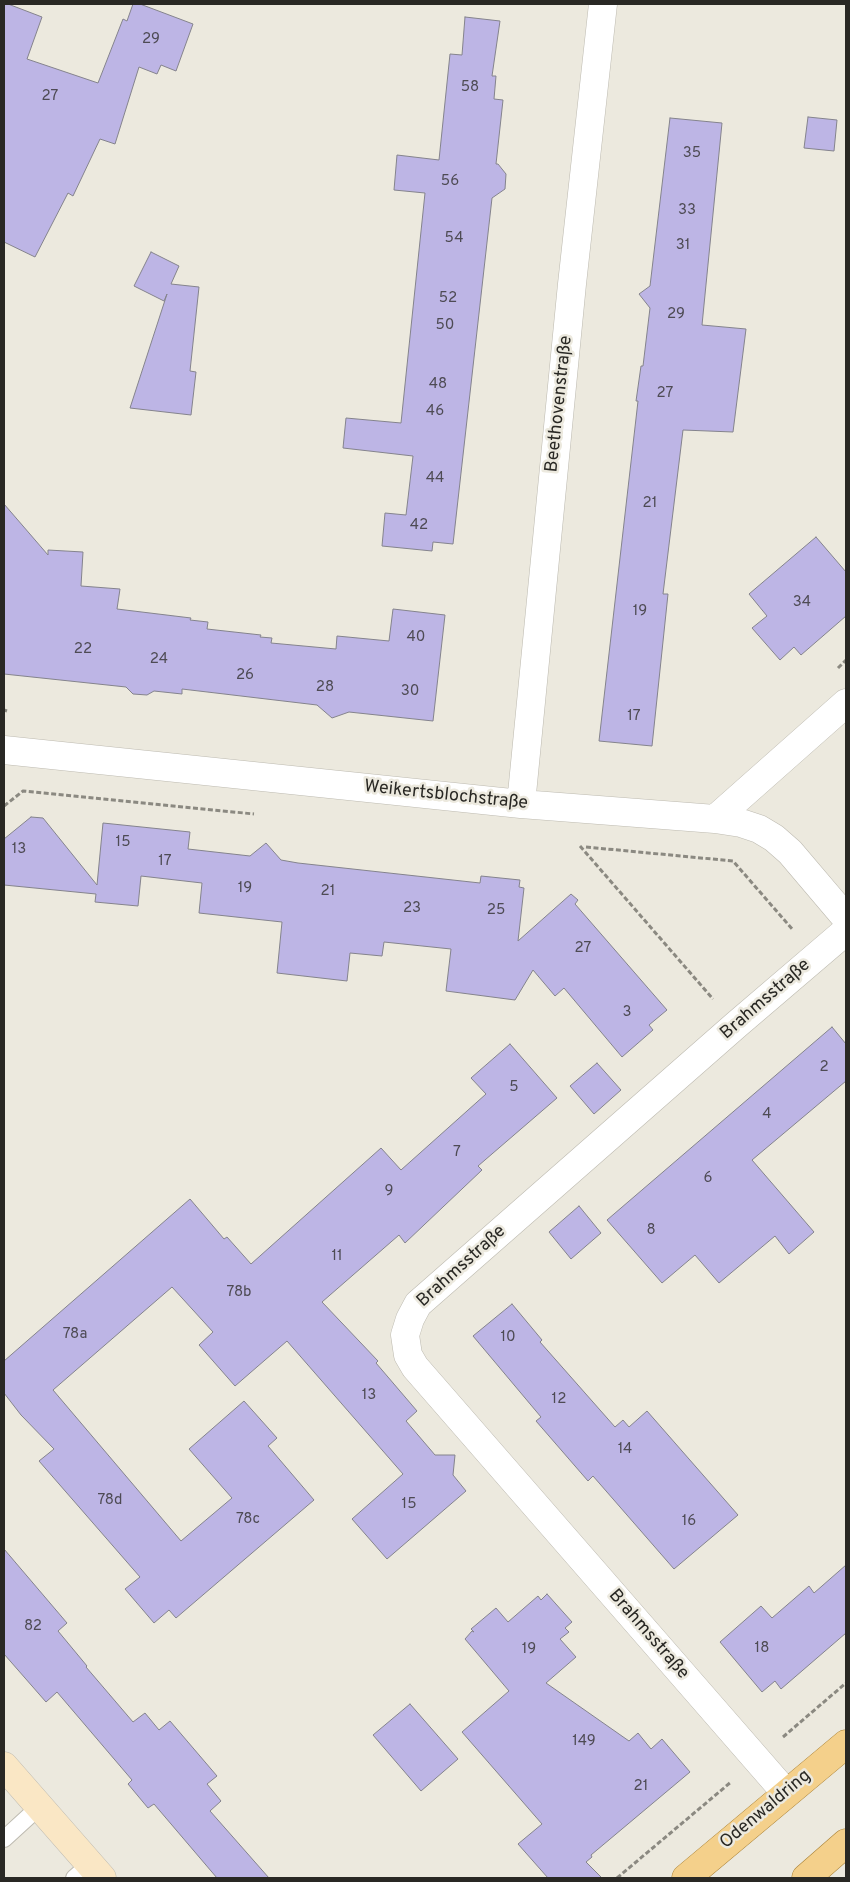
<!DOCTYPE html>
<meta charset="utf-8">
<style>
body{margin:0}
#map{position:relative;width:850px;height:1882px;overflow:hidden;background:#ece9de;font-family:Overpass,sans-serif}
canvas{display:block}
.frame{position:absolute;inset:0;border:5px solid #292824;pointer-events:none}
</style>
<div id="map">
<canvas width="850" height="1882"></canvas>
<div class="frame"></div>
</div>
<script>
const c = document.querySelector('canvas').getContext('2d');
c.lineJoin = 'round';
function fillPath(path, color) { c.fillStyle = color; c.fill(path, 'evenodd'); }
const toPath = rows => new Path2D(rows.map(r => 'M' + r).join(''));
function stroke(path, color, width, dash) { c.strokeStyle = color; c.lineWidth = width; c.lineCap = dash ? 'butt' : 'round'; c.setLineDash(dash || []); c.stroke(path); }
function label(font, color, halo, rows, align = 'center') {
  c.font = font + ' Overpass,sans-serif'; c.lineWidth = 5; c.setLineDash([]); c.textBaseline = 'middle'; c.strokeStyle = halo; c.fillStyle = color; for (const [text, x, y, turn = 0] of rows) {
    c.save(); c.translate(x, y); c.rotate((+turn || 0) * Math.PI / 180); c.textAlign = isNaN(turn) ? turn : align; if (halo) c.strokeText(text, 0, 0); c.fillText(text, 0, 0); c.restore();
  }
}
const building = toPath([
 [4,4,8,4,42,17,27,59,98,83,123,19,127,21,133,4,140,4,193,24,176,71,161,65,157,74,139,67,115,144,100,139,73,196,68,193,35,257,4,242,4,4],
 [465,17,500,21,492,76,496,76,494,99,503,100,496,164,498,164,506,174,505,189,492,198,453,544,433,542,432,551,382,546,385,513,406,515,413,456,343,448,346,418,401,423,425,193,394,190,397,155,439,160,450,54,462,55,465,17],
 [808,117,837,120,834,151,804,148,808,117],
 [670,118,722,123,702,325,746,329,733,432,683,430,663,594,668,594,652,746,599,741,638,401,636,401,641,366,643,366,650,308,639,294,650,286,670,118],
 [151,252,179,266,171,284,199,287,190,371,196,372,191,415,130,408,167,294,164,301,134,286,151,252],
 [4,504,48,555,48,550,83,552,81,586,120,589,117,609,191,618,190,620,208,622,207,629,261,635,260,637,272,638,271,643,336,649,337,636,389,641,393,609,445,615,433,721,349,712,332,718,317,705,182,689,182,694,154,691,147,695,133,694,126,687,4,674,4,504],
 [816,537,846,572,846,616,801,655,794,647,780,660,752,628,767,616,749,594,816,537],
 [31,817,43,818,97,885,103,823,190,832,188,849,250,856,266,843,281,860,298,863,480,883,481,876,520,880,519,887,524,888,518,941,571,894,578,900,575,904,667,1010,649,1025,653,1030,622,1057,564,988,555,996,533,970,515,1000,446,991,451,949,384,942,382,956,350,953,347,981,277,973,282,922,199,913,202,883,141,876,138,906,95,902,96,894,4,885,4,839,31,817],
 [832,1027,846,1044,846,1081,752,1160,814,1232,789,1254,775,1236,719,1283,695,1255,662,1283,607,1220,832,1027],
 [510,1044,557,1098,478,1166,482,1170,405,1243,399,1235,322,1302,378,1361,376,1363,417,1411,406,1421,435,1455,455,1455,453,1475,466,1491,387,1559,352,1519,403,1474,287,1341,235,1386,199,1345,213,1332,172,1287,53,1390,181,1541,232,1498,189,1449,244,1401,277,1438,268,1446,314,1500,176,1618,169,1610,154,1623,125,1589,140,1577,39,1461,54,1449,21,1415,4,1393,4,1361,190,1199,224,1239,227,1237,251,1264,381,1148,401,1170,486,1094,471,1078,510,1044],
 [597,1063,621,1090,594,1114,570,1086,597,1063],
 [579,1206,601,1233,571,1259,549,1232,579,1206],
 [512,1304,542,1340,540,1342,615,1427,623,1420,629,1427,647,1411,738,1515,674,1569,593,1476,588,1481,536,1421,541,1417,473,1336,512,1304],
 [4,1549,67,1623,58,1631,87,1666,86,1667,133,1722,145,1713,159,1730,170,1721,217,1776,207,1784,221,1801,210,1811,269,1878,217,1878,154,1804,148,1808,128,1784,132,1780,57,1692,46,1702,4,1654,4,1549],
 [846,1565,846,1633,781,1689,775,1681,762,1692,720,1642,761,1606,772,1618,809,1586,814,1593,846,1565],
 [547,1594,572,1622,565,1628,569,1632,560,1639,576,1657,546,1683,629,1741,638,1733,651,1749,662,1739,690,1772,591,1855,592,1857,586,1862,602,1878,548,1878,518,1844,542,1824,462,1732,509,1691,465,1639,472,1631,474,1632,471,1629,496,1608,508,1622,538,1596,541,1600,547,1594],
 [410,1704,458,1759,421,1791,373,1735,410,1704]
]);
const path = toPath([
 [838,668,846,660],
 [4,710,7,711],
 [4,806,23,791,254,814],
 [580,846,713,999],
 [586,847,733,861,793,930],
 [783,1737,846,1683],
 [617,1878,731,1782]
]);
const lane = toPath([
 [4,1839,39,1807],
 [74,1878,90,1864]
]);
const street = toPath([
 [4,750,521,804,715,819,741,823,759,829,774,838,790,852,846,918],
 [521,804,572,284,603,4],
 [715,819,846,703],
 [786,1793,415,1367,408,1355,405,1335,410,1319,418,1304,736,1025,846,931]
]);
const secondary = toPath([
 [4,1766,102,1878]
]);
const primary = toPath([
 [686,1878,846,1744],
 [806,1878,846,1843]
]);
const numberNames = [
 ["29",151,40],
 ["58",470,88],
 ["27",50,97],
 ["35",692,154],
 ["56",450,182],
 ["33",687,211],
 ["54",454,239],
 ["31",683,246],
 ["52",448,299],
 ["29",676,315],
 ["50",445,326],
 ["48",438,385],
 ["27",665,394],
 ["46",435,412],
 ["44",435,479],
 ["21",650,504],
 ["42",419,526],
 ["34",802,603],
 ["19",640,612],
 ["40",416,638],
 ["22",83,650],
 ["24",159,660],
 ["26",245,676],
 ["28",325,688],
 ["30",410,692],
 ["17",634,717],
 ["15",123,843],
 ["13",19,850],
 ["17",165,862],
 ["19",245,889],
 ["21",328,892],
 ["23",412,909],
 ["25",496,911],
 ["27",583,949],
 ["3",627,1013],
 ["2",824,1068],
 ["5",514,1088],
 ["4",767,1115],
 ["7",457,1153],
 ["6",708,1179],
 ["9",389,1192],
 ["8",651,1231],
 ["11",337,1257],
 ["78b",239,1293],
 ["78a",75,1335],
 ["10",508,1338],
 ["13",369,1396],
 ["12",559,1400],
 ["14",625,1450],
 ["78d",110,1501],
 ["15",409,1505],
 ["78c",248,1520],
 ["16",689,1522],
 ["82",33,1627],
 ["18",762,1649],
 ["19",529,1650],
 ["149",584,1742],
 ["21",641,1787]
];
const streetNames = [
 ["Beethovenstraße",560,404,-84],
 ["Weikertsblochstraße",446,796,6],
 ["Brahmsstraße",766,1000,-41],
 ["Brahmsstraße",462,1267,-42],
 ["Brahmsstraße",648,1635,49],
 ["Odenwaldring",766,1810,-40]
];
fillPath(building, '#bdb5e5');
stroke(building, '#84838c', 1);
stroke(lane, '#bdbab0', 18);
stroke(street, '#bdbab0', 29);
stroke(secondary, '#bdbab0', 29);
stroke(primary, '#a88035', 29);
stroke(path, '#8b8981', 3, [5, 2.5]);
stroke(lane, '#fff', 16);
stroke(street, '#fff', 28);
stroke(secondary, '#fae7c5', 28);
stroke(primary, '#f4d08b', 28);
label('15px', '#4e4b54', null, numberNames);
label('18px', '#292824', '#ece9de', streetNames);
</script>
